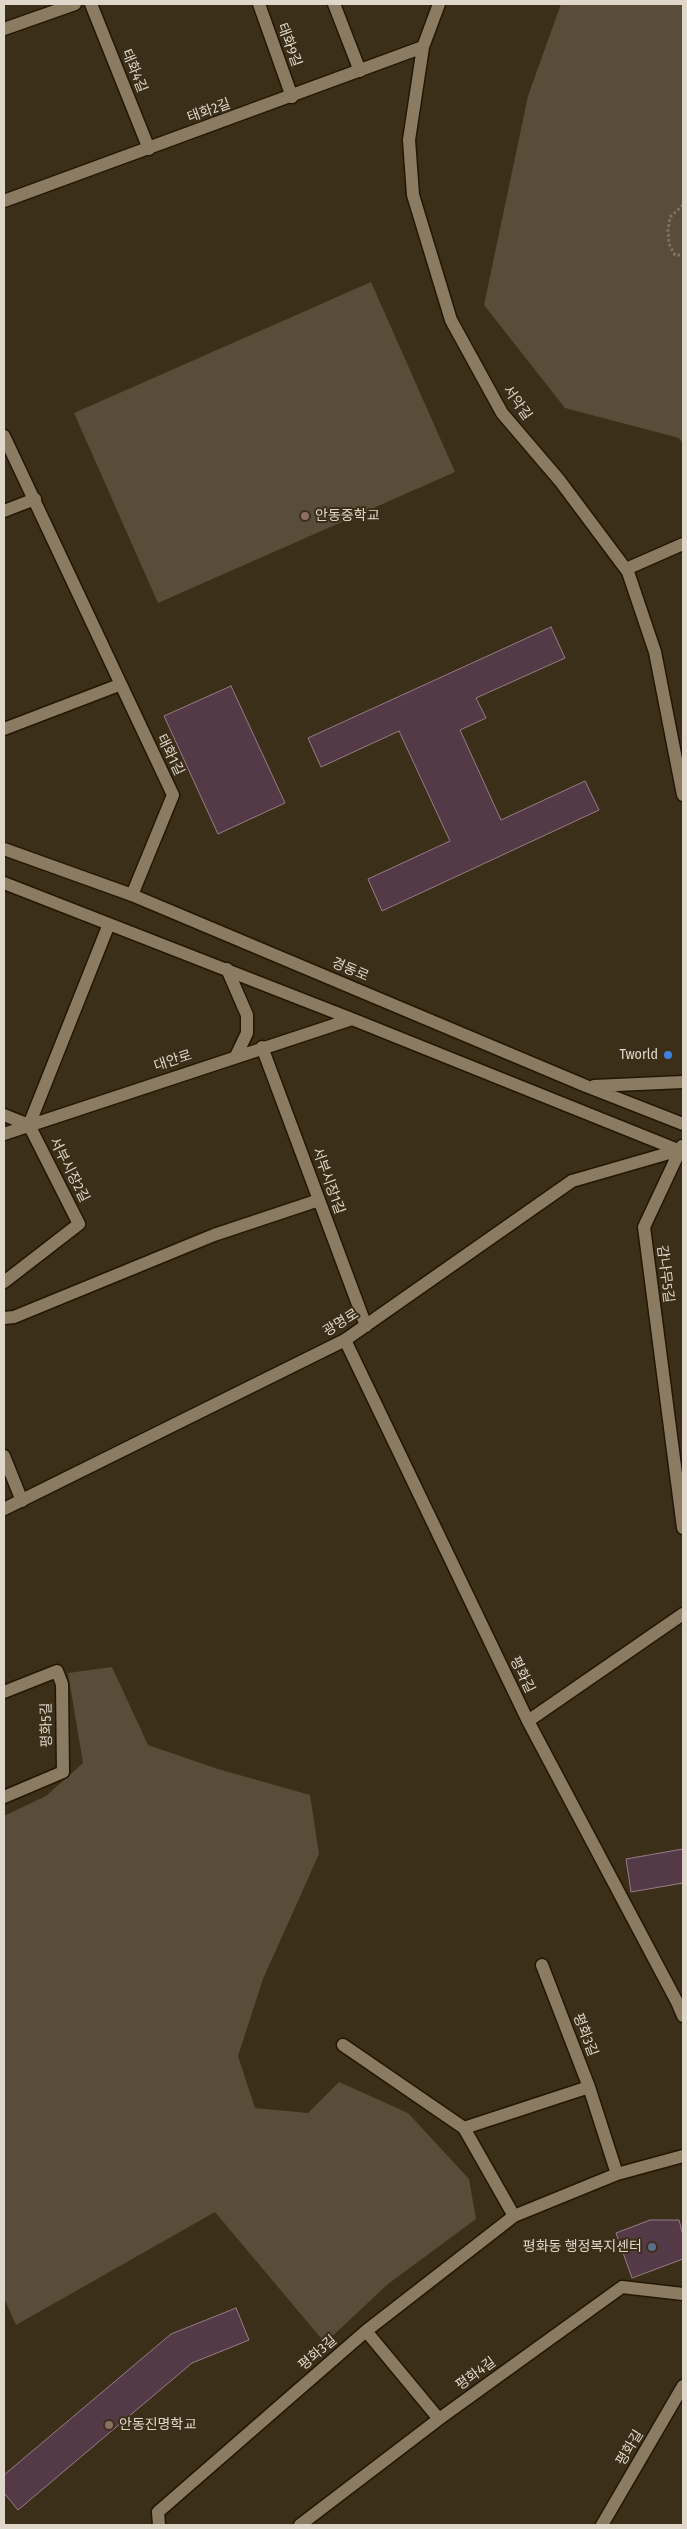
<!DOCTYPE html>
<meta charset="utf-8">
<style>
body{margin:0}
#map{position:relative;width:687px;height:2529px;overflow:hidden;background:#3c2f19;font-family:"Fira Sans Condensed",sans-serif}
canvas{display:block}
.frame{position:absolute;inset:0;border:5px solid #dfd7ca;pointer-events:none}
</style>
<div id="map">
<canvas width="687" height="2529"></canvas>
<div class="frame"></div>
</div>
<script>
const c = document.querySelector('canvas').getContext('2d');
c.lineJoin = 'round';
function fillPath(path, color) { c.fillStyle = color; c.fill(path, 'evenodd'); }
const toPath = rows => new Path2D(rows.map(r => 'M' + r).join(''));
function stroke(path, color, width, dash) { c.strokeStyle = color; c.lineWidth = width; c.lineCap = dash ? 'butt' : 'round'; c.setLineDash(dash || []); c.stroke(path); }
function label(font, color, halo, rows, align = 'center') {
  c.font = font + ' "Fira Sans Condensed","Noto Sans KR",sans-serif'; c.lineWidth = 4; c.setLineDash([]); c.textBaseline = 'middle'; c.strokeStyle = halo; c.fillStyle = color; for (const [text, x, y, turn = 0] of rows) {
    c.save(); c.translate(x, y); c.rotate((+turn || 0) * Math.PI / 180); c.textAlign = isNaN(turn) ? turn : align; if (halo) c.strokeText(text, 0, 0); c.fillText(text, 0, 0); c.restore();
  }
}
const green = toPath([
 [561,4,683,4,683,444,679,438,565,408,484,305,528,96],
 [371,282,455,472,158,603,74,413],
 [112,1667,148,1745,218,1769,310,1795,319,1854,263,1979,238,2056,255,2108,308,2113,339,2082,408,2113,469,2179,476,2219,388,2284,325,2343,215,2212,16,2325,4,2298,4,1816,46,1796,83,1763,68,1673]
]);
const building = toPath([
 [551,627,565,658,476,698,486,718,460,730,501,820,585,781,599,810,382,911,368,879,450,841,399,731,321,767,308,738,551,627],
 [231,686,285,803,218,834,164,716,231,686],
 [683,1849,683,1883,631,1892,626,1859,683,1849],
 [650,2220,679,2220,683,2235,683,2259,632,2278,616,2233,650,2220],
 [236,2308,249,2340,192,2363,18,2510,4,2493,4,2475,171,2334,236,2308]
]);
const path = toPath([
 [683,205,670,217,668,230,669,244,675,255,683,255]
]);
const minor = toPath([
 [91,4,149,149],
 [259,4,292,97],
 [334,4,360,71],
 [439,4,423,47,409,140,413,195,451,320,502,413,560,481,628,572,655,652,683,795],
 [4,29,75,4],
 [4,201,423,47],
 [4,436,173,795,132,895],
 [4,511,35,499],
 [626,569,683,544],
 [4,729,119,685],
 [4,849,132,895,586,1086,683,1124],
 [4,883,352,1019,683,1152],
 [227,969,247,1015,247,1033,236,1056],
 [262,1047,366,1326],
 [594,1086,683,1082],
 [4,1115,29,1125],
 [29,1125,109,924],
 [4,1134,352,1019],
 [682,1146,644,1227,683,1528],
 [4,1282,79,1224,29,1125],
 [4,1318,14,1317,214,1235,319,1200],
 [345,1340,528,1721,677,2002,683,2016],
 [4,1456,22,1501],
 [4,1509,345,1340,572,1181,683,1149],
 [4,1692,57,1671,62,1684,63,1772,4,1797],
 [528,1721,683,1614],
 [542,1965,589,2087,617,2174],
 [464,2128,589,2087],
 [514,2216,617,2174,683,2156],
 [366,2331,439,2419],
 [159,2525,158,2512,366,2331,514,2216,464,2128,343,2045],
 [300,2525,439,2419,622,2287,683,2294],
 [602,2525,683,2386]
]);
const markers = [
 [305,516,5,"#8d6e63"],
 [668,1055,5,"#3f7fe0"],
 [652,2247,5,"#5c6f8a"],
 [109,2425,5,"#8d6e63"]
];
const streetNames = [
 ["태화9길",289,45,70],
 ["태화4길",134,71,68],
 ["태화2길",209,111,-20],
 ["서악길",517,403,55],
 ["태화1길",170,755,64],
 ["경동로",350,970,23],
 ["대안로",173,1061,-18],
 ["서부시장2길",69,1170,63],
 ["서부시장1길",328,1181,70],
 ["감나무5길",665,1274,83],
 ["광명로",341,1323,-32],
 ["평화길",522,1675,64],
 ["평화5길",47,1725,-91],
 ["평화3길",585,2035,69],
 ["평화3길",318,2353,-41],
 ["평화4길",476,2374,-36],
 ["평화길",630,2448,-59]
];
const poiNames = [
 ["안동중학교",315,516],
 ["Tworld",658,1055,"right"],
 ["평화동 행정복지센터",642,2247,"right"],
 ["안동진명학교",119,2425]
];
fillPath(green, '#594c38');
fillPath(building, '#543a46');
stroke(building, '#987b88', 1);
stroke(minor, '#231702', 15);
stroke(path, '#7f7461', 3, [2.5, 2.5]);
stroke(minor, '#8b7b63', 12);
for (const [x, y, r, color] of markers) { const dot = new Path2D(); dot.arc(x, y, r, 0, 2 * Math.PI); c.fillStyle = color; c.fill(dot); stroke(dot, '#3c2f19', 2); }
label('14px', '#dfd7ca', '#3c2f19', streetNames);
label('14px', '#dfd7ca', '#3c2f19', poiNames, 'left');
</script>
